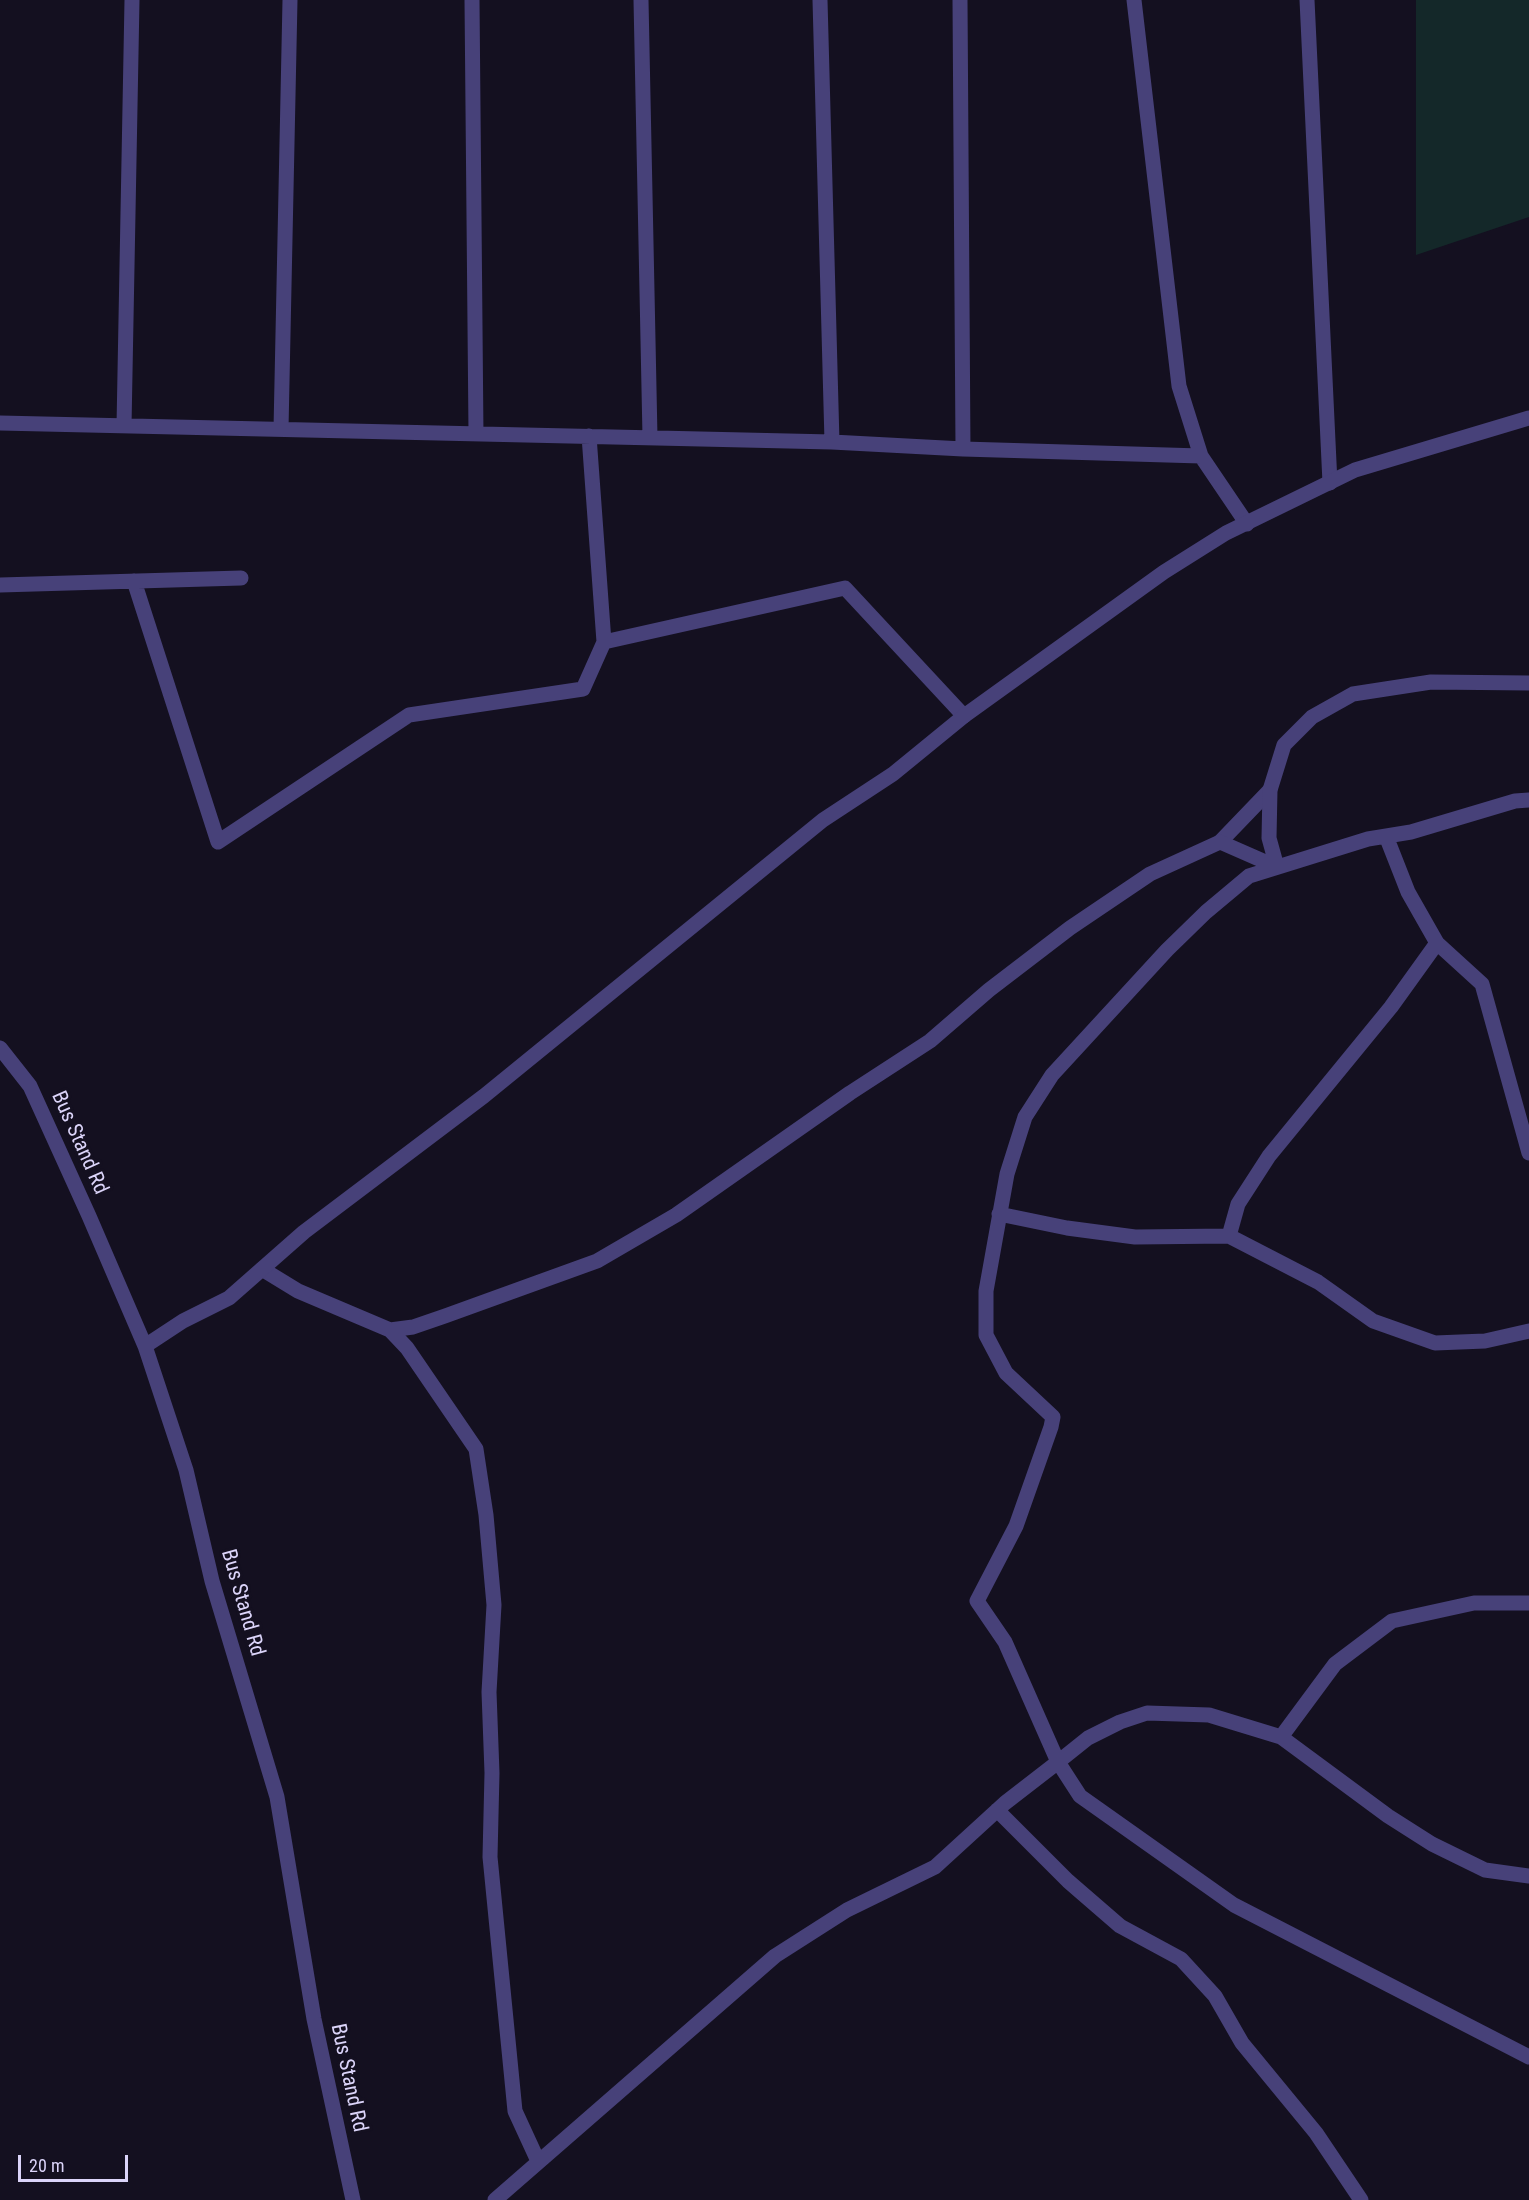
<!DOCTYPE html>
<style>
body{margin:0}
#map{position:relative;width:1529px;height:2200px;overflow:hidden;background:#141020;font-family:"Roboto Condensed",sans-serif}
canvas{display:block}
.scale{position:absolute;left:18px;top:2155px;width:110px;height:27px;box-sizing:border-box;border:3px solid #dbd4f9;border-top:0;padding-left:8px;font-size:18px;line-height:21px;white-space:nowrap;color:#dbd4f9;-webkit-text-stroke:4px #141020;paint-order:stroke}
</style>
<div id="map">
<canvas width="1529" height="2200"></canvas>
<div class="scale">20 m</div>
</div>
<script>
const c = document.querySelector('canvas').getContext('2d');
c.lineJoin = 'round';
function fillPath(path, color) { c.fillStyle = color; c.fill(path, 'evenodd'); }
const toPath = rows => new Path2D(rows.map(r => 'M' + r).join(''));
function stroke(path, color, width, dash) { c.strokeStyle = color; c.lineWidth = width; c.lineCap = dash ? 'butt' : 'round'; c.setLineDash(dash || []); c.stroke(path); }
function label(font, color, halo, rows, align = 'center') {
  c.font = font + ' "Roboto Condensed",sans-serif'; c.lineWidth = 6; c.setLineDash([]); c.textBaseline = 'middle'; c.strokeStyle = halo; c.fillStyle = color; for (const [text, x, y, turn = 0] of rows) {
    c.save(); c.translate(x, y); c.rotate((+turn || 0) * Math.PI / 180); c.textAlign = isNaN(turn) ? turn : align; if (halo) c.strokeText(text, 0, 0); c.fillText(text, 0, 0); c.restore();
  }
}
const green = toPath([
 [1416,0,1529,0,1529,217,1416,255]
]);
const service = toPath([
 [1220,842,1270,790]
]);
const minor = toPath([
 [472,0,476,434],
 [641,0,650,437],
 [820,0,832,442],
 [960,0,963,449],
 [1134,0,1179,386,1201,456],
 [1307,0,1330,483],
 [0,423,832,442,963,449,1201,456,1247,524],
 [124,426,132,0],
 [281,429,290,0],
 [589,436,604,642],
 [134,581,218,842,409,715,583,689,604,642,845,588,964,716],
 [0,585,241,578],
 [1529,800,1515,801,1411,832,1368,839,1249,876,1206,912,1167,950,1052,1075,1025,1117,1007,1174,986,1291,986,1335,1006,1373,1053,1417,1051,1427,1016,1526,977,1601,1005,1642,1058,1762,1088,1738,1120,1722,1147,1713,1209,1715,1281,1737,1388,1816,1432,1844,1485,1870,1529,1876],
 [1386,836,1408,892,1437,943,1482,984,1529,1153],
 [1277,867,1269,838,1270,790,1284,745,1312,717,1353,694,1431,682,1529,683],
 [999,1214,1067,1228,1135,1237,1229,1236,1318,1282,1373,1321,1435,1343,1485,1341,1529,1331],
 [1229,1236,1238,1204,1269,1156,1391,1007,1437,943],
 [262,1269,298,1291,390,1330,413,1327,445,1316,597,1261,676,1215,850,1093,930,1041,989,990,1070,928,1150,874,1220,842,1277,867],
 [390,1330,407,1348,476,1449,486,1515,494,1605,489,1692,492,1773,490,1857,515,2111,538,2161],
 [1281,1737,1335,1664,1392,1621,1474,1603,1529,1603],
 [997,1810,1068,1881,1120,1926,1181,1959,1215,1996,1242,2043,1316,2133,1361,2200],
 [495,2200,775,1956,847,1910,935,1867,1005,1803,1058,1762,1080,1796,1234,1905,1529,2057]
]);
const tertiary = toPath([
 [0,1048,30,1086,89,1216,145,1346,186,1470,212,1581,277,1797,314,2019,353,2200],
 [145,1346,183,1321,229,1298,304,1232,484,1096,823,820,893,774,964,716,1164,572,1226,533,1355,470,1529,418]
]);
const streetNames = [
 ["Bus Stand Rd",79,1143,66],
 ["Bus Stand Rd",242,1603,74],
 ["Bus Stand Rd",348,2078,78]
];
fillPath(green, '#142829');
stroke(service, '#474179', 15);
stroke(minor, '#474179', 15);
stroke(tertiary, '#474179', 15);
label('21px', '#dbd4f9', '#141020', streetNames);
</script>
